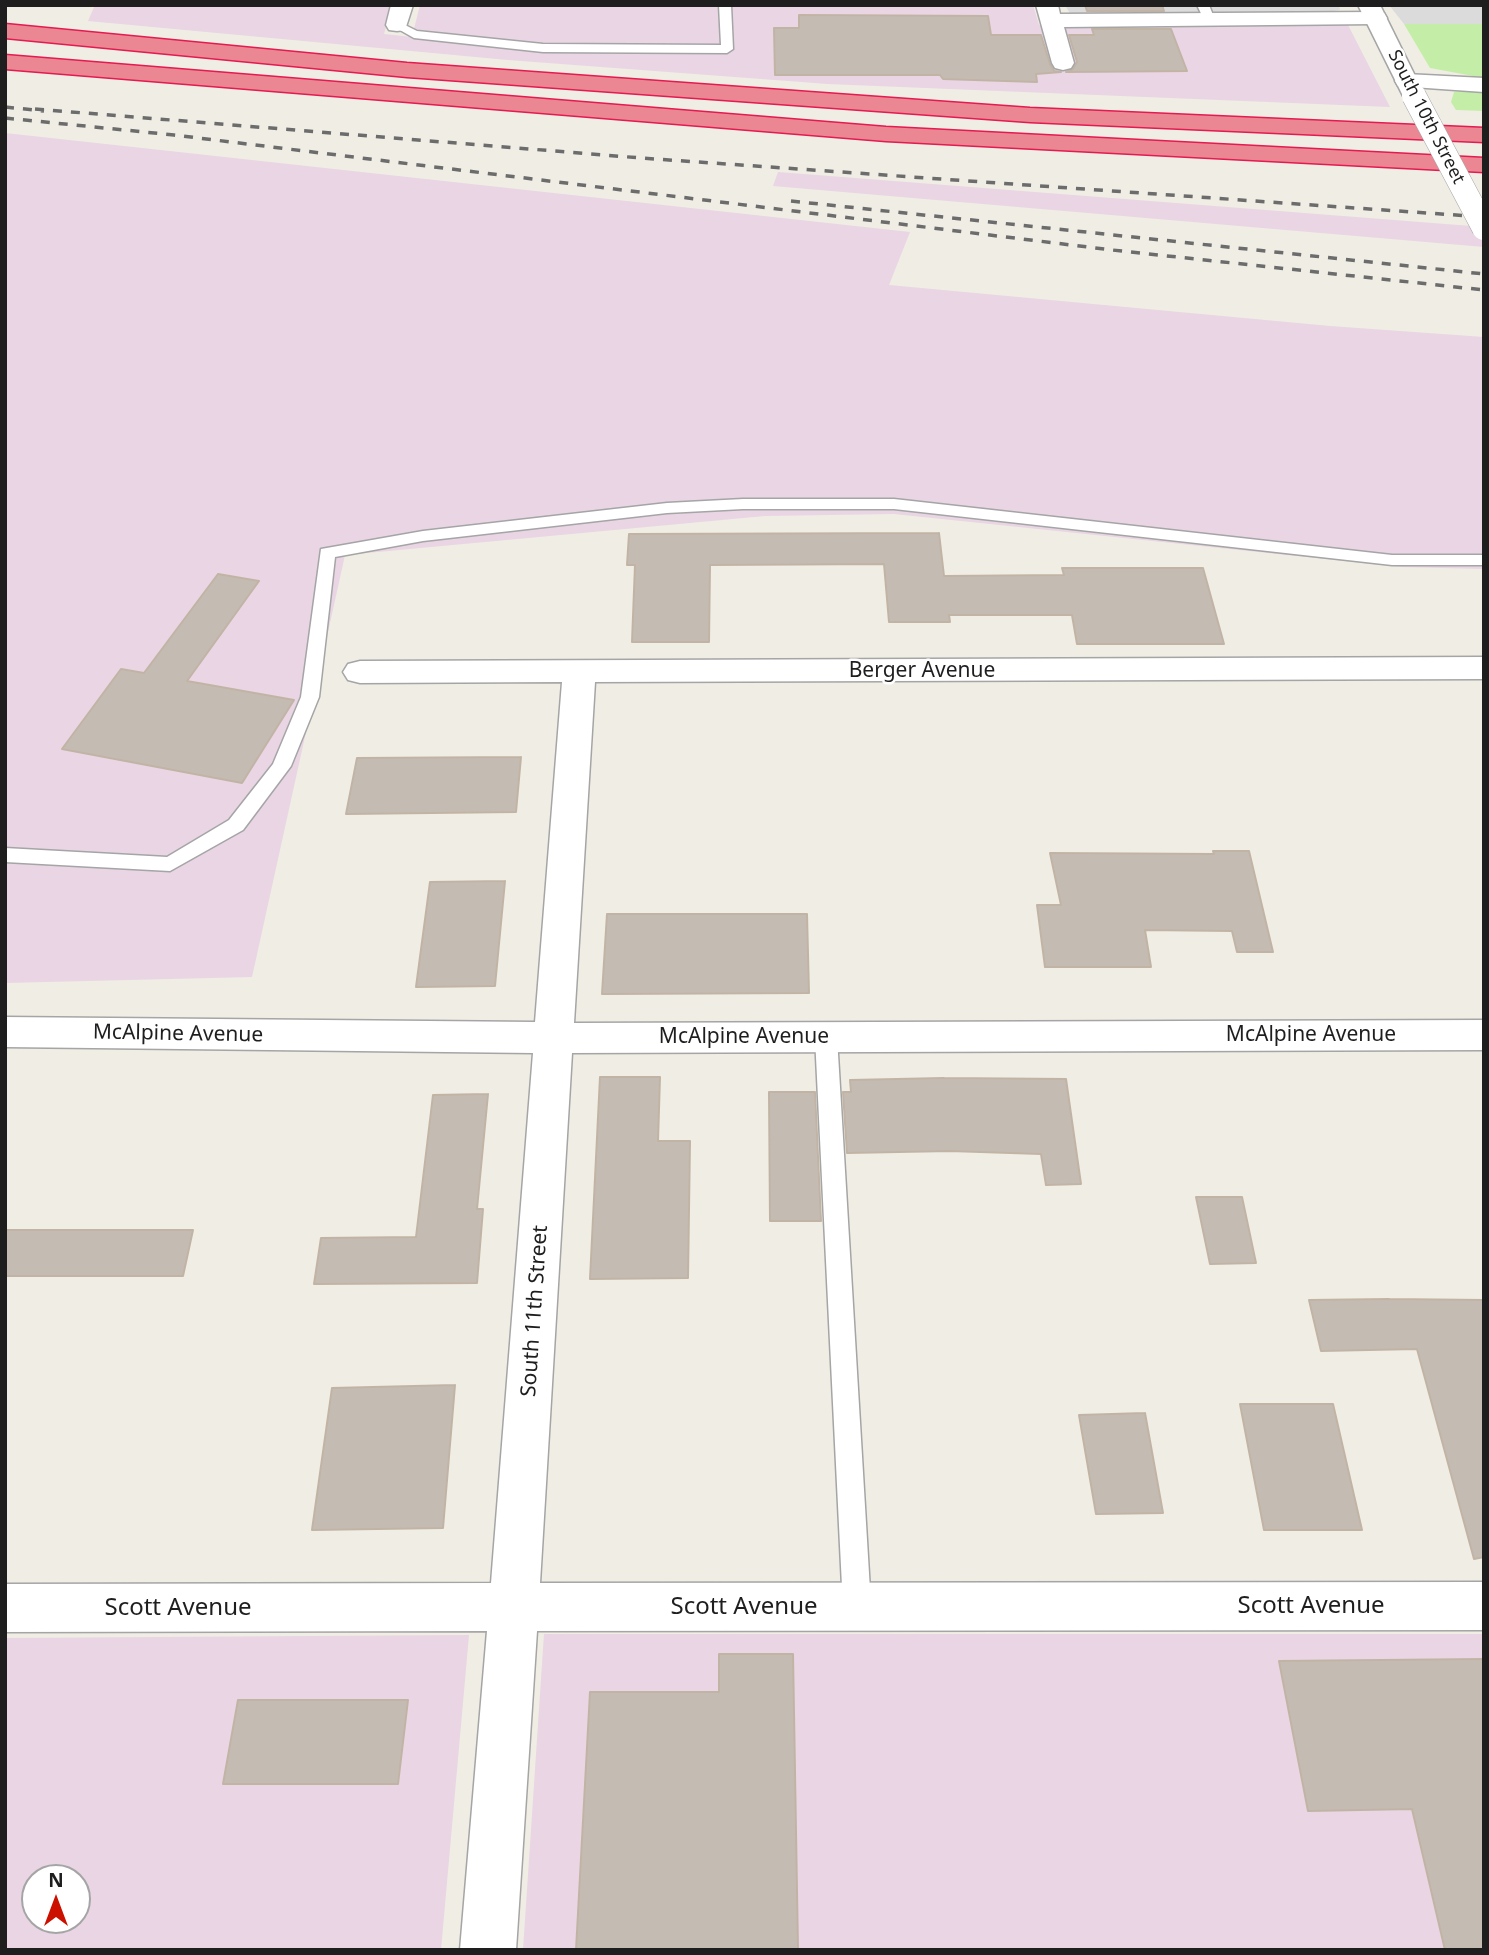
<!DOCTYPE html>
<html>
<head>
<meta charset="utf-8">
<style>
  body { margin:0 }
  #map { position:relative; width:1489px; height:1955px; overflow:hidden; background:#f0ede4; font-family:"Noto Sans",sans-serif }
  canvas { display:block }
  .frame { position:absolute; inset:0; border:7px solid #1e1e1e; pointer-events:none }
  .north { position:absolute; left:21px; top:1864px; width:70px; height:70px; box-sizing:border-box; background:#fff; border:2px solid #a5a5a5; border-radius:50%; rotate:0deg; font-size:19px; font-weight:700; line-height:28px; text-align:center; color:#1e1e1e }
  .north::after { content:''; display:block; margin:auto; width:24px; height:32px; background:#cc1000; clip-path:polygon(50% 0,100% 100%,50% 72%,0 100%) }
</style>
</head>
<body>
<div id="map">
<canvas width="1489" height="1955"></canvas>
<div class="frame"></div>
<div class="north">N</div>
</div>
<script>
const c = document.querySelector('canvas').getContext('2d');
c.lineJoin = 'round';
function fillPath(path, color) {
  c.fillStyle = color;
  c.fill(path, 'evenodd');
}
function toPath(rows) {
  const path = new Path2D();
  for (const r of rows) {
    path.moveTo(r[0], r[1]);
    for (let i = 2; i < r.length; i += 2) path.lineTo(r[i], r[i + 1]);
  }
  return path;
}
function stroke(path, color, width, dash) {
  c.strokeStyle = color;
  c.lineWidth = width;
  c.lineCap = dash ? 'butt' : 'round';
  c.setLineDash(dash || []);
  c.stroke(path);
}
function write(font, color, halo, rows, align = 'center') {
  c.font = font + ' "Noto Sans",sans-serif';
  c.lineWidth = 5;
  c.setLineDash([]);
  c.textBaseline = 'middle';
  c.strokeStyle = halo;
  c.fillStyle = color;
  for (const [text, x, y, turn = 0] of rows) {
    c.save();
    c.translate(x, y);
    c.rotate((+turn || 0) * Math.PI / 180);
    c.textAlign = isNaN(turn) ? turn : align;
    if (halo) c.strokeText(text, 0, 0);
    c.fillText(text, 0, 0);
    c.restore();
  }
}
const residential = toPath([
  [1065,5,1339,5,1340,10,1320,13,1071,15],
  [1389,5,1484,5,1484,24,1404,24]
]);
const industrial = toPath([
  [95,5,392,5,384,34,412,37,420,5,1033,5,1039,25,1341,22,1347,23,1390,107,828,84,508,60,88,21],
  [5,133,910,232,889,285,1330,326,1484,337,1484,569,1402,567,894,514,765,516,345,555,252,977,5,983],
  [778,172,1484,227,1484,247,773,186],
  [544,1634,1484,1634,1484,1950,523,1950],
  [469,1635,441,1950,5,1950,5,1638],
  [35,1878,77,1878,77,1920,35,1920]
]);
const grass = toPath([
  [1404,24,1484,24,1484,78,1430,68],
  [1471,90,1484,91,1484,111,1456,110,1451,102,1454,92]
]);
const building = toPath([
  [1085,5,1162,5,1164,11,1087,11,1085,5],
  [799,15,988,16,991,35,1041,35,1050,64,1054,71,1061,72,1036,74,1037,82,943,79,940,75,775,75,774,28,799,28,799,15],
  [1092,29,1171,29,1187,71,1066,72,1073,69,1077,62,1069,35,1094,35,1092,29],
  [939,533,944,576,1064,575,1062,568,1203,568,1224,644,1077,644,1072,615,949,615,950,622,889,622,884,564,710,565,709,642,632,642,635,565,627,565,629,534,939,533],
  [218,574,259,581,187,681,294,700,242,783,62,749,121,669,144,673,218,574],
  [521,757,516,812,346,814,357,758,521,757],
  [1213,851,1249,851,1273,952,1237,952,1232,931,1145,930,1151,967,1045,967,1037,905,1061,905,1050,853,1214,854,1213,851],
  [505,881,495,986,416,987,430,882,505,881],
  [607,914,807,914,809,993,602,994,607,914],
  [600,1077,660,1077,658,1141,690,1141,688,1278,590,1279,600,1077],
  [944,1078,1066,1079,1081,1184,1046,1185,1041,1154,950,1151,847,1153,843,1092,851,1092,850,1080,944,1078],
  [769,1092,815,1092,821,1221,770,1221,769,1092],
  [488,1094,477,1209,483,1209,477,1283,314,1284,321,1238,416,1237,433,1095,488,1094],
  [1196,1197,1242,1197,1256,1263,1210,1264,1196,1197],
  [5,1230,193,1230,183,1276,5,1276,5,1230],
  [1389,1299,1484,1300,1484,1557,1474,1559,1417,1349,1321,1351,1309,1300,1389,1299],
  [455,1385,443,1528,312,1530,332,1388,455,1385],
  [1240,1404,1333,1404,1362,1530,1264,1530,1240,1404],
  [1145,1413,1163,1513,1096,1514,1079,1415,1145,1413],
  [719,1654,793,1654,798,1950,576,1950,590,1692,719,1692,719,1654],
  [1484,1659,1484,1950,1445,1950,1412,1809,1308,1811,1279,1661,1484,1659],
  [238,1700,408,1700,398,1784,223,1784,238,1700]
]);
const service = toPath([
  [719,5,731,5,733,49,727,53,543,52,414,38,391,25,397,21,417,31,543,44,721,45,719,5],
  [1197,5,1209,5,1215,20,1213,22,1205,22,1197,5],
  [743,499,894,499,1392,555,1484,555,1484,565,1392,565,894,509,743,509,667,513,423,541,335,557,319,697,291,766,243,830,170,871,5,862,5,848,167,857,229,820,273,764,301,697,321,549,423,531,667,503,743,499],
  [826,1029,834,1031,837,1037,871,1607,867,1616,857,1620,847,1616,843,1607,815,1037,818,1031,826,1029]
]);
const minor = toPath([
  [391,5,413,5,405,30,397,31,389,30,386,25,391,5],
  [1036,5,1058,5,1060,14,1376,12,1384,13,1387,18,1384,23,1376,24,1064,27,1074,63,1071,68,1063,70,1055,68,1052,63,1036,5],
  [1406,74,1484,78,1484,92,1398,86,1395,81,1398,76,1406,74],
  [1484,657,1484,679,595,682,574,1023,1484,1020,1484,1050,572,1053,540,1583,1484,1582,1484,1630,537,1631,516,1950,460,1950,487,1631,5,1632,5,1584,491,1583,533,1053,5,1047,5,1017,535,1022,562,682,360,683,348,680,343,672,348,664,360,661,1484,657]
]);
const tertiary = toPath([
  [1358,5,1380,5,1425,96,1422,101,1406,101,1403,96,1358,5]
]);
const motorway = toPath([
  [5,24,407,63,1030,108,1484,128,1484,142,1030,122,407,77,5,38,5,24],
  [5,55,886,127,1484,158,1484,172,886,141,5,69,5,55]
]);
const rail = toPath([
  [5,107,44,111],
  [35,109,641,158,1484,217],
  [5,118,174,135,1112,250,1484,290],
  [791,201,1484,274]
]);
const tertiaryBridge = toPath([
  [1414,96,1484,228]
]);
const farStreetnames = [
  ["South 10th Street",1426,117,63]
];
const streetNames = [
  ["Berger Avenue",922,671],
  ["McAlpine Avenue",178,1034,1],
  ["McAlpine Avenue",1311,1035],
  ["McAlpine Avenue",744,1037],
  ["South 11th Street",535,1311,-86]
];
const nearStreetnames = [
  ["Scott Avenue",1311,1606],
  ["Scott Avenue",744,1607],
  ["Scott Avenue",178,1608]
];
fillPath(residential, '#dcdbdb');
fillPath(industrial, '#e9d5e4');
fillPath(grass, '#c4eda7');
fillPath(building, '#c4bcb3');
stroke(building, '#c2b4a5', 2);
stroke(service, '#a5a5a5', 3);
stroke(minor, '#a5a5a5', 3);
stroke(tertiary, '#a5a5a5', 3);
stroke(motorway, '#e31b50', 3);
fillPath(service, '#fff');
fillPath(minor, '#fff');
fillPath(tertiary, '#fff');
fillPath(motorway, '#eb8792');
stroke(rail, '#6c6c6c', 3.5, [9, 9]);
stroke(tertiaryBridge, '#a5a5a5', 25, []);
stroke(tertiaryBridge, '#fff', 24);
write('18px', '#1e1e1e', '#fff', farStreetnames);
write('21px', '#1e1e1e', '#fff', streetNames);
write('24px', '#1e1e1e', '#fff', nearStreetnames);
</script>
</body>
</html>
